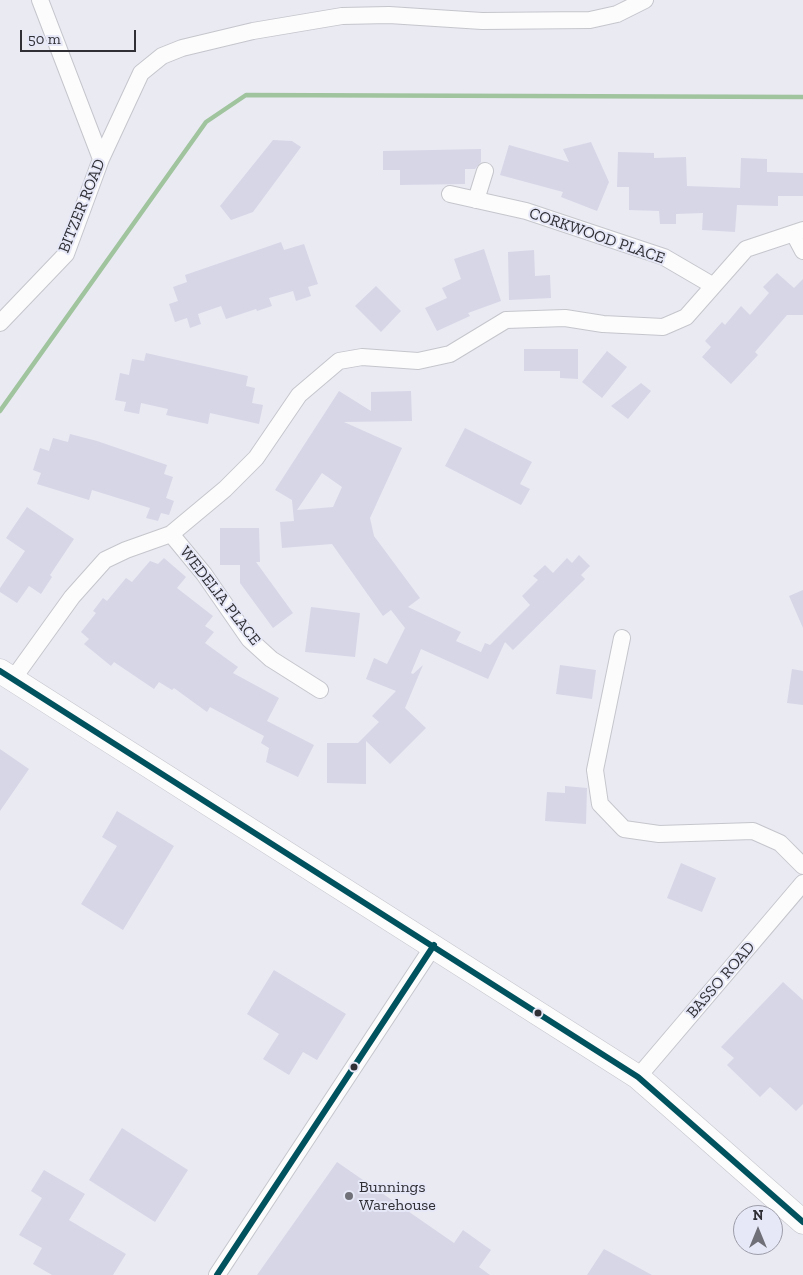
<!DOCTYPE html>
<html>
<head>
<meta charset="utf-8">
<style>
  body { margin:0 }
  #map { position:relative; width:803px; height:1275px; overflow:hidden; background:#eaeaf3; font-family:"Zilla Slab",serif }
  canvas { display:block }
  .north { position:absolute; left:733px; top:1205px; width:50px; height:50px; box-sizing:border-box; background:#e6e7f7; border:1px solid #9d9da9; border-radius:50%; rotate:0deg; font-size:14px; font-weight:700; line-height:20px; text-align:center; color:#2f2f35 }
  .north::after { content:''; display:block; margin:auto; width:18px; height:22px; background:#707078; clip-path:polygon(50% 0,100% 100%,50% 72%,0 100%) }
  .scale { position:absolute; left:20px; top:30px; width:116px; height:22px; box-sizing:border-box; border:2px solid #2f2f35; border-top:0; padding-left:6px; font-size:15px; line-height:18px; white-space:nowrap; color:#2f2f35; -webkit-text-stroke:4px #e6e7f7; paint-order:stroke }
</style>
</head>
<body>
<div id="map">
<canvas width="803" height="1275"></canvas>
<div class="north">N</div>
<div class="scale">50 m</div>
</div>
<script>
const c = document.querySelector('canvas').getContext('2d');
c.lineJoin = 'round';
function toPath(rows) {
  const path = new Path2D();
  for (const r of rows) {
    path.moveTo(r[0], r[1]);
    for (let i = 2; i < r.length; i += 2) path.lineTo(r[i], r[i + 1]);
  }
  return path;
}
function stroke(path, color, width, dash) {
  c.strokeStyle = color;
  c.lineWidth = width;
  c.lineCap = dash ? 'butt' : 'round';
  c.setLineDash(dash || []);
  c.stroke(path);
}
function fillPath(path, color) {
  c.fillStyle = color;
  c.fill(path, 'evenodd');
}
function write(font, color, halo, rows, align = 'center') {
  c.font = font + ' "Zilla Slab",serif';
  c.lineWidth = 4;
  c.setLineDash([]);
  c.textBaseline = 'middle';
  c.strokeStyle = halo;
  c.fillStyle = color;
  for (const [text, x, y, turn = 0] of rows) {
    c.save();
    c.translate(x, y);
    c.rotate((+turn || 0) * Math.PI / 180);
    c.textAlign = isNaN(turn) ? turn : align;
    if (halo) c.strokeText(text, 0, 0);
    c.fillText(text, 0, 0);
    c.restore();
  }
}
const stream = toPath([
  [0,411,206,122,246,95,803,97]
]);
const building = toPath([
  [273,140,292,141,301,147,253,212,231,220,220,206],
  [591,142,609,182,597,211,561,197,563,192,500,175,509,145,569,162,563,149],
  [481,149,481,162,475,169,465,169,465,184,400,185,400,170,383,170,383,151],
  [618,152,654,153,654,158,686,157,687,186,740,188,741,158,767,159,767,172,803,173,803,196,778,196,778,206,737,205,735,232,702,230,703,213,676,214,676,224,660,224,659,211,629,210,629,187,617,187],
  [281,242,284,250,304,244,318,284,308,287,311,296,296,301,293,291,269,298,272,306,257,311,256,309,226,319,221,306,198,314,201,324,190,328,187,318,175,322,169,304,178,301,173,287,187,282,185,275],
  [484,249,501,301,468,313,470,316,437,331,425,308,447,298,442,288,461,279,454,259],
  [534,250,535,276,550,275,551,298,509,300,508,252],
  [777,273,794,288,803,279,803,315,787,315,755,352,758,355,731,384,702,357,711,347,705,341,722,322,725,325,741,306,750,315,769,293,763,287],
  [376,286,401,311,381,332,355,306],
  [524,349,578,349,578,379,560,378,560,371,524,371],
  [607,351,627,367,602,398,582,382],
  [146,353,248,376,246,386,255,388,252,403,263,405,259,424,210,413,208,424,166,415,168,409,141,403,139,414,124,411,126,402,115,400,120,373,129,375,132,359,144,361],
  [641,383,651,391,628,419,611,406],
  [339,391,371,411,371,392,411,391,412,421,344,422,402,448,370,518,374,536,420,598,408,607,461,632,456,641,481,652,485,643,490,645,530,605,522,596,538,580,533,576,545,565,553,573,567,558,572,563,579,555,590,566,581,575,585,579,513,650,505,642,488,679,421,649,411,673,413,674,423,665,405,708,426,728,390,764,366,741,366,784,327,783,327,743,358,743,379,722,372,716,396,691,366,679,374,658,387,664,405,628,391,610,383,616,332,544,282,548,280,522,294,521,292,500,275,490],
  [322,473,342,487,333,507,297,510],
  [465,428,532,462,520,484,530,489,521,505,445,466],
  [70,434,97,441,167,465,164,474,173,477,166,498,174,501,169,515,161,513,158,521,146,518,150,508,92,490,89,500,37,484,41,473,33,470,40,448,49,451,53,438,68,442],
  [27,507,74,539,50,575,52,577,41,594,29,586,17,603,0,592,0,588,25,551,6,538],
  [220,528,259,528,260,562,256,562,293,613,273,628,240,583,240,565,220,565],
  [164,558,186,577,177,588,213,616,205,626,214,632,205,643,238,667,233,673,279,698,267,721,314,745,298,777,266,762,269,748,261,743,264,736,210,707,207,712,174,688,172,690,159,682,154,689,114,662,111,666,84,644,89,639,81,632,96,613,93,611,103,598,107,601,126,578,132,582,150,561,158,564],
  [803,590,803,628,789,596],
  [311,607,360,613,355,657,305,652],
  [560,665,596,670,592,699,556,694],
  [792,669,803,671,803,705,787,703],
  [0,749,29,769,0,811],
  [565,786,587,788,586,824,545,821,547,792,565,793],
  [117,811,174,846,123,930,81,904,117,846,102,837],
  [681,863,716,878,702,912,667,898],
  [274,970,346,1014,317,1060,303,1052,289,1075,263,1059,279,1034,247,1014],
  [783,982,803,1000,803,1104,796,1111,770,1087,760,1097,727,1065,734,1058,721,1047],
  [122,1128,188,1170,155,1222,89,1180],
  [337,1162,454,1243,463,1230,491,1250,479,1267,490,1275,257,1275],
  [44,1170,85,1194,69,1220,126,1254,113,1275,52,1275,33,1264,42,1248,19,1235,42,1198,31,1191],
  [604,1249,652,1275,587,1275]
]);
const minor = toPath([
  [40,0,101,159],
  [450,194,526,211,664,257,712,285],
  [476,200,485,171],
  [794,234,803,251],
  [0,323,66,254,101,159,141,73,162,56,182,48,253,31,342,16,389,15,482,21,590,20,617,14,645,0],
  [171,534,204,574,249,639,271,659,320,690],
  [622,638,595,770,600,804,624,829,659,834,753,831,780,843,803,866],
  [13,679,72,597,105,560,126,550,171,534,225,489,256,458,299,395,339,361,362,357,418,361,450,354,506,320,565,318,603,324,663,327,686,317,746,249,803,230],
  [638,1077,803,883],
  [217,1275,434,945]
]);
const highway = toPath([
  [0,671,638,1077,803,1222]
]);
const bus1 = toPath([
  [0,671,638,1077,803,1222],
  [217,1275,434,945]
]);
const markers = [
  [538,1013,4.5,"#2f2f35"],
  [354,1067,4.5,"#2f2f35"],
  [349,1196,5,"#707078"]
];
const streetNames = [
  ["BITZER ROAD",82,206,-68],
  ["CORKWOOD PLACE",597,236,19],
  ["WEDELIA PLACE",220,596,52],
  ["BASSO ROAD",721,980,-49]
];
const poiNames = [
  ["Bunnings",359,1187],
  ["Warehouse",359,1205]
];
stroke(stream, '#a0c49e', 4.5);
fillPath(building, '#d6d6e7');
stroke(minor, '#c5c6cc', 18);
stroke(highway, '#c5c6cc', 25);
stroke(minor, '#fcfcfd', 16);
stroke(highway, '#fcfcfd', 24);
stroke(bus1, '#00535e', 6);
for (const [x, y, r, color] of markers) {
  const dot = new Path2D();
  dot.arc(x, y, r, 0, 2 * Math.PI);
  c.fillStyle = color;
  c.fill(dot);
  stroke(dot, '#e6e7f7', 2);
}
write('16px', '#2f2f35', '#e6e7f7', streetNames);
write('16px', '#2f2f35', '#e6e7f7', poiNames, 'left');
</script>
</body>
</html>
